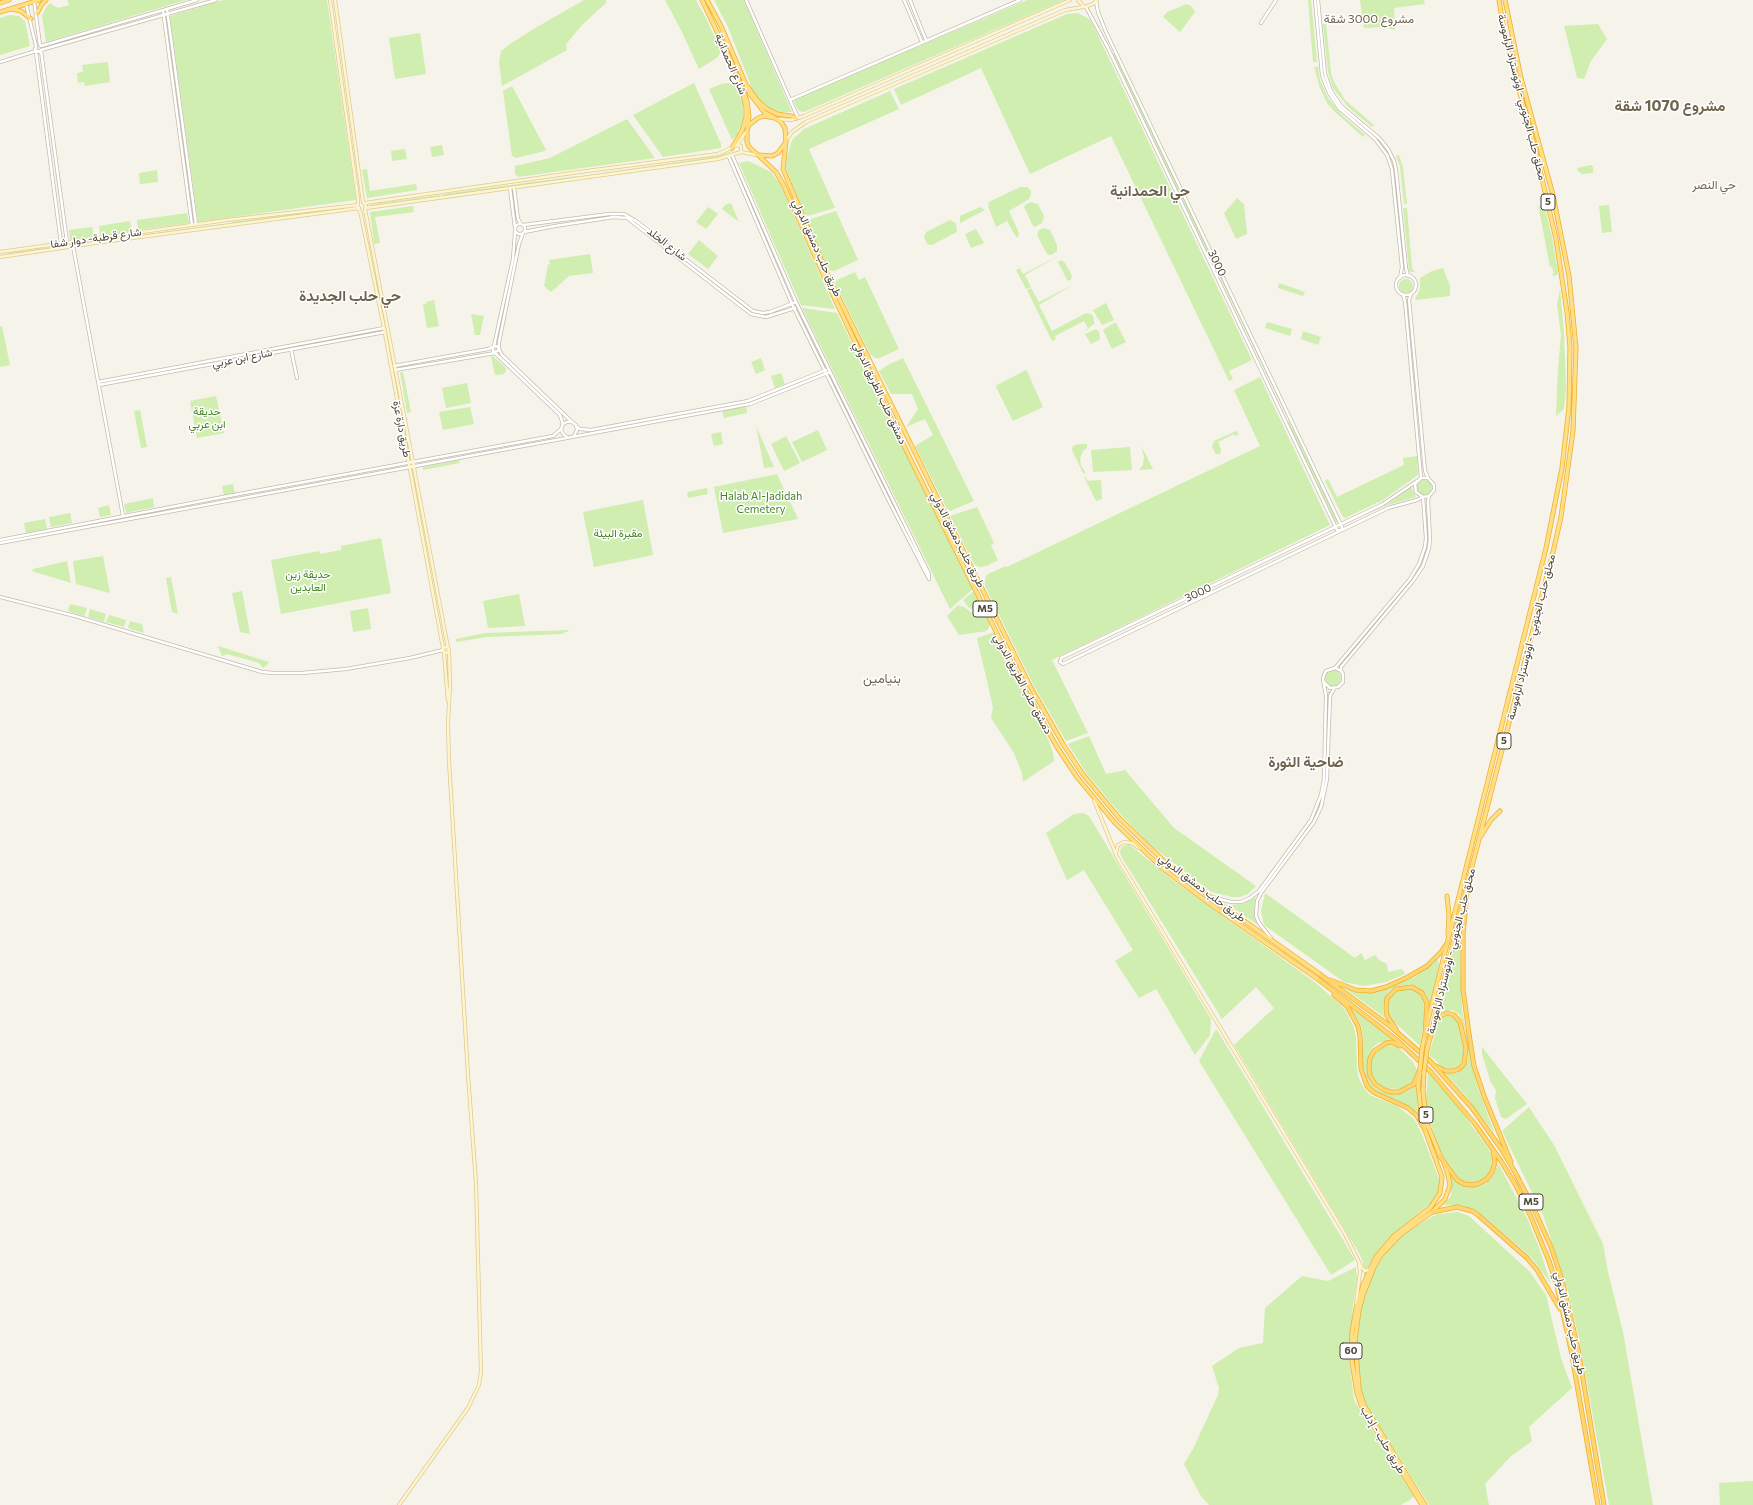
<!DOCTYPE html>
<html>
<head>
<meta charset="utf-8">
<style>
  body { margin:0 }
  canvas { display:block; background:#f6f3ea }
</style>
</head>
<body>
<canvas width="1753" height="1505"></canvas>
<script>
const c = document.querySelector('canvas').getContext('2d');
c.lineJoin = 'round';
function fillPath(path, color) {
  c.fillStyle = color;
  c.fill(path, 'evenodd');
}
function toPath(rows) {
  const path = new Path2D();
  for (const r of rows) {
    if (r.length === 3) {
      path.moveTo(r[0] + r[2], r[1]);
      path.arc(r[0], r[1], r[2], 0, 2 * Math.PI);
      continue;
    }
    path.moveTo(r[0], r[1]);
    for (let i = 2; i < r.length; i += 2) path.lineTo(r[i], r[i + 1]);
  }
  return path;
}
function stroke(path, color, width, dash) {
  c.strokeStyle = color;
  c.lineWidth = width;
  c.lineCap = dash ? 'butt' : 'round';
  c.setLineDash(dash || []);
  c.stroke(path);
}
function write(font, color, halo, rows, align = 'center') {
  c.font = font + ' Commissioner,Vazirmatn,sans-serif';
  c.lineWidth = 3;
  c.setLineDash([]);
  c.textBaseline = 'middle';
  c.strokeStyle = halo;
  c.fillStyle = color;
  for (const [text, x, y, turn = 0] of rows) {
    c.save();
    c.translate(x, y);
    c.rotate((+turn || 0) * Math.PI / 180);
    c.textAlign = isNaN(turn) ? turn : align;
    if (halo) c.strokeText(text, 0, 0);
    c.fillText(text, 0, 0);
    c.restore();
  }
}
const green = toPath([
  [67,0,186,0,46,42,42,16,45,9,50,3,58,8,69,5],
  [223,0,327,0,356,200,198,222,170,16],
  [584,0,606,0,606,3,582,25,566,44,567,50,502,86,499,62,501,51,510,44,537,27],
  [665,0,696,0,707,20,721,51,718,57,699,69,681,30],
  [714,0,744,0,792,112,780,112,769,108,758,98,753,91,728,27],
  [1027,0,1064,0,804,112,799,111,794,102,795,99],
  [1308,0,1311,0,1317,62,1313,62],
  [1360,0,1424,0,1425,4,1394,8,1395,30,1383,27,1364,28],
  [1187,4,1192,7,1195,12,1180,32,1163,17,1167,12],
  [1078,13,1089,19,1093,25,1252,360,1229,371,1233,379,1229,381,1111,136,1030,174,981,68,901,105,894,89,1067,14],
  [10,15,19,16,25,21,30,46,0,55,0,18],
  [1326,23,1331,73,1334,82,1345,100,1374,125,1372,127,1348,107,1333,88,1328,72,1323,24],
  [1598,24,1607,39,1591,61,1584,79,1577,78,1564,26],
  [420,33,426,74,395,79,389,38],
  [1113,54,1115,54,1210,253,1208,254],
  [108,62,110,82,85,86,84,82,78,83,77,73,83,72,82,65],
  [1314,67,1318,67,1320,80,1328,98,1341,114,1365,135,1363,137,1335,112,1327,103,1320,88],
  [734,82,743,103,743,119,737,135,732,140,709,89,722,84],
  [694,83,721,144,721,148,663,157,633,115],
  [512,86,546,150,545,151,516,158,512,156,503,91],
  [890,91,899,109,809,149,835,208,808,216,804,214,786,168,787,157,792,140,804,129],
  [627,119,655,158,518,177,515,174,515,166,550,158],
  [442,145,444,155,432,157,430,147],
  [405,149,407,159,392,161,391,151],
  [733,150,734,151,718,157,582,176,718,156],
  [1399,155,1403,168,1407,204,1404,204,1400,167,1396,156],
  [748,161,771,172,780,184,835,309,801,305,739,163],
  [1591,165,1593,167,1593,173,1582,174,1578,171,1577,168],
  [367,169,370,191,416,184,417,190,367,198,362,170],
  [157,170,158,182,140,184,139,173],
  [577,176,577,177,444,196,444,194],
  [1020,187,1027,187,1031,191,1031,195,1029,199,1009,211,1019,233,1018,237,1016,237,1007,221,996,227,988,206,989,202],
  [440,195,440,196,371,205,372,204],
  [1237,198,1244,204,1247,234,1236,239,1224,213],
  [1031,202,1038,204,1044,216,1042,223,1035,227,1033,226,1024,207,1025,205],
  [731,203,739,222,722,209,725,205],
  [1544,204,1552,237,1558,272,1557,275,1554,276,1552,274,1554,273,1552,267,1550,267,1539,209,1539,206],
  [1609,205,1612,232,1602,233,1599,206],
  [355,206,355,207,232,223,232,222],
  [413,206,414,212,375,217,380,243,374,244,370,212],
  [708,207,718,214,706,229,696,222],
  [980,207,985,210,960,223,960,216],
  [1403,208,1407,208,1412,268,1415,272,1410,272,1409,270],
  [836,211,858,260,834,271,829,270,808,224,808,220],
  [187,213,189,223,138,230,137,220],
  [950,220,956,223,957,232,932,245,927,244,924,237,926,232],
  [130,221,132,232,100,236,99,226],
  [222,224,223,226,7,255,8,253],
  [92,227,94,237,70,240,69,230],
  [1044,228,1050,230,1057,245,1057,251,1051,255,1047,254,1037,235,1039,230],
  [976,229,984,243,971,248,965,234],
  [699,240,718,256,708,269,688,254],
  [590,254,593,273,569,276,551,292,544,286,548,265,550,264,549,260],
  [1060,255,1025,275,1031,287,1026,289,1016,270,1020,268,1023,274],
  [1212,258,1286,414,1286,415,1211,259],
  [1062,260,1065,263,1072,276,1070,281,1067,280,1058,262],
  [1443,268,1450,286,1450,296,1415,300,1420,289,1420,278,1432,271],
  [855,272,859,280,865,277,899,349,880,358,875,358,870,354,835,283,837,280],
  [1406,286,7],
  [1279,283,1305,292,1303,296,1278,288],
  [1074,284,1039,305,1052,331,1086,313,1091,314,1093,316,1094,320,1094,324,1085,331,1085,330,1088,328,1084,321,1055,336,1056,339,1052,341,1027,290,1031,288,1039,302],
  [1560,289,1564,332,1566,389,1564,409,1556,416,1558,369,1561,335,1557,305],
  [434,300,439,326,427,328,423,305,426,304,426,302],
  [1106,303,1114,320,1102,325,1093,310],
  [802,308,837,313,973,589,950,609],
  [471,314,484,316,480,335,475,335],
  [1267,322,1292,329,1290,336,1265,328],
  [1114,323,1116,323,1126,342,1112,349,1103,330],
  [0,326,2,326,10,365,0,367],
  [1096,329,1099,332,1100,338,1099,340,1091,344,1085,334],
  [1303,331,1321,337,1318,345,1301,339],
  [493,356,506,368,506,371,504,374,495,375,491,357],
  [761,358,765,370,756,374,751,362],
  [903,358,974,501,950,511,947,509,915,446,933,435,925,419,906,427,918,409,912,394,891,394,879,371,886,366],
  [1026,370,1027,371,1043,407,1013,421,996,387,997,385],
  [400,372,403,372,411,412,407,413],
  [781,373,785,384,775,388,771,376],
  [1260,377,1330,525,1052,660,1088,733,1066,741,1033,684,985,586,985,578,988,574,1006,566,1007,567,1260,446,1234,390],
  [467,383,471,403,446,408,442,388],
  [216,396,224,433,197,438,190,401],
  [746,405,747,413,724,418,722,410],
  [470,407,474,424,443,430,439,412],
  [140,410,147,447,141,448,134,411],
  [1289,421,1338,522,1336,523,1287,422],
  [756,426,774,467,764,468],
  [818,430,827,450,802,462,792,442],
  [1236,431,1239,434,1235,436,1234,434,1218,442,1221,449,1220,454,1216,454,1212,447,1214,441],
  [721,432,723,444,714,446,711,434],
  [786,436,800,463,784,471,771,444],
  [1078,444,1087,444,1087,448,1083,451,1080,458,1081,466,1086,473,1083,473,1072,450,1073,446],
  [1138,444,1144,451,1153,469,1139,470,1143,465,1144,457,1142,449],
  [1130,447,1132,470,1093,472,1091,450],
  [1417,456,1418,475,1383,500,1345,518,1343,517,1325,481,1328,479,1337,497,1404,465,1403,458],
  [459,460,460,463,423,470,423,467],
  [777,474,798,519,723,533,714,487],
  [1084,477,1086,477,1087,481,1101,480,1102,499,1096,501],
  [1424,487,8],
  [233,484,235,494,224,496,222,486],
  [1411,487,1416,497,1388,505,1359,518,1388,504],
  [707,488,708,494,688,498,687,492],
  [153,498,154,507,126,513,124,504],
  [643,500,653,555,594,567,583,512],
  [1425,500,1429,538,1428,548,1422,566,1413,578,1339,667,1412,578,1421,565,1427,548,1428,538],
  [109,505,111,515,100,517,98,508],
  [977,507,994,543,991,545,998,560,987,566,979,567,974,564,950,516],
  [70,513,72,523,51,527,49,517],
  [45,519,47,529,26,533,24,523],
  [381,538,391,593,281,614,271,560,319,551,320,554,341,550,341,546],
  [103,556,110,593,76,584,73,561],
  [67,561,71,583,32,571,33,569],
  [171,577,178,614,172,612,166,578],
  [242,591,250,634,240,632,232,593],
  [974,591,980,603,975,609,969,608,963,600],
  [519,594,525,626,488,628,483,601],
  [70,604,87,608,84,616,68,611],
  [958,605,964,607,972,613,984,611,990,625,987,631,959,635,947,616],
  [368,608,371,629,353,632,350,611],
  [90,609,106,614,104,622,88,617],
  [109,615,126,620,124,627,106,622],
  [130,621,142,624,144,633,128,628],
  [570,630,562,634,487,637,456,642,456,639,485,633],
  [994,632,1021,690,1044,729,1053,752,1054,761,1023,782,1022,773,1014,753,991,718,993,707,977,638],
  [218,646,269,662,268,664,263,668,259,663,227,654,222,656],
  [1333,678,8],
  [1328,691,1331,691,1329,695,1326,779,1320,806,1313,821,1298,842,1312,821,1322,795,1325,779],
  [1089,736,1106,774,1125,770,1174,828,1256,886,1248,894,1240,897,1232,897,1211,892,1153,847,1121,815,1085,771,1068,744],
  [1083,813,1089,816,1211,1019,1210,1035,1195,1055,1156,989,1139,998,1115,961,1133,950,1084,870,1067,880,1046,833,1074,814],
  [1129,844,1174,881,1316,983,1344,1008,1354,1027,1356,1037,1357,1069,1359,1079,1364,1088,1370,1095,1397,1106,1414,1119,1421,1132,1439,1179,1439,1190,1431,1203,1389,1238,1374,1256,1364,1277,1363,1262,1359,1253,1234,1045,1274,1008,1256,987,1222,1019,1121,856,1120,852,1121,847],
  [1265,893,1355,958,1361,953,1365,960,1375,955,1379,960,1387,964,1388,972,1402,969,1405,974,1386,982,1364,986,1344,982,1264,925,1261,911],
  [1256,897,1254,907,1258,925,1229,905,1241,904],
  [1463,915,1460,959,1462,1009,1472,1066,1478,1088,1495,1134,1465,1095,1444,1072,1451,1073,1463,1067,1468,1058,1466,1036,1463,1021,1459,1014,1452,1010,1439,1012],
  [1438,959,1439,965,1430,1005,1426,995,1418,987,1412,984,1397,986,1389,991,1385,998,1383,1008,1384,1017,1343,987,1363,993,1385,989,1415,977],
  [1398,989,1411,989,1419,993,1424,1000,1426,1007,1420,1046,1389,1017,1387,1009,1389,999,1393,992],
  [1350,1007,1392,1039,1378,1043,1372,1048,1368,1056,1368,1077,1373,1086,1383,1093,1399,1094,1408,1091,1416,1085,1418,1114,1409,1106,1373,1090,1368,1085,1364,1077,1363,1068,1363,1036,1361,1025],
  [1446,1015,1456,1018,1459,1023,1464,1044,1463,1058,1461,1063,1456,1068,1452,1069,1443,1067,1429,1055,1438,1023,1441,1017],
  [1217,1030,1355,1260,1331,1275,1199,1061,1215,1031],
  [1386,1045,1397,1046,1413,1062,1417,1070,1412,1082,1399,1089,1384,1088,1377,1083,1372,1076,1371,1067,1372,1058,1376,1053],
  [1482,1047,1527,1104,1506,1119,1501,1117,1495,1098,1496,1090,1491,1083,1482,1054],
  [1428,1072,1447,1092,1488,1148,1492,1158,1491,1168,1486,1177,1480,1181,1472,1183,1465,1182,1459,1178,1439,1149,1428,1115,1426,1100],
  [1529,1107,1554,1145,1603,1244,1608,1272,1623,1332,1653,1505,1609,1505,1578,1334,1567,1288,1543,1215,1502,1131],
  [1498,1163,1527,1218,1540,1250,1551,1284,1531,1257,1481,1214,1462,1205,1443,1205,1451,1196,1451,1175,1462,1186,1481,1186,1488,1182,1494,1174],
  [1458,1212,1469,1216,1530,1272,1546,1295,1561,1358,1572,1388,1529,1427,1532,1441,1510,1457,1485,1484,1489,1505,1429,1505,1367,1406,1361,1391,1357,1366,1356,1343,1361,1309,1371,1277,1388,1248,1408,1231,1437,1214],
  [1356,1267,1357,1279,1353,1305,1349,1358,1354,1400,1414,1497,1401,1505,1209,1505,1201,1496,1184,1464,1193,1449,1218,1395,1219,1388,1212,1366,1239,1348,1263,1343,1265,1308,1302,1276,1328,1281],
  [1753,1481,1753,1505,1720,1505,1719,1483]
]);
const tertiary = toPath([
  [746,0,798,118],
  [904,0,922,42],
  [910,0,926,40],
  [1315,0,1322,75,1329,93,1339,108,1375,139,1387,155,1390,163,1392,170,1402,267,1400,278],
  [1318,0,1325,74,1331,91,1341,106,1379,138,1388,149,1394,161,1396,170,1406,268,1408,276],
  [34,1,40,45],
  [26,4,36,46],
  [1086,7,1108,48,1337,530,1342,530,1342,527,1106,32,1098,12,1096,1],
  [167,9,196,224],
  [163,10,192,225],
  [1261,23,1276,0],
  [36,46,35,50,39,52,41,50,216,0],
  [41,46,197,0],
  [41,51,67,242],
  [36,52,61,243],
  [0,62,36,51],
  [790,100,1020,0],
  [732,155,796,302,929,574,929,579],
  [729,157,792,304,890,503,929,579],
  [510,188,515,228],
  [514,188,518,219,521,224],
  [520,229,5],
  [523,225,609,214,624,214,636,221,753,311,763,313,770,312,796,302],
  [524,232,555,226,614,217,627,218,751,314,766,317,795,308],
  [523,233,519,244,499,342,499,349,502,355,571,421],
  [73,246,123,516],
  [1406,285,10],
  [1411,294,1409,300,1425,471,1428,478],
  [1403,295,1405,301,1421,478],
  [494,346,513,259,515,232],
  [291,349,297,378],
  [394,366,488,349,495,346,499,347,498,351,493,352,493,347],
  [395,370,495,353,560,415,563,424],
  [98,382,384,328],
  [99,385,385,332],
  [576,426,580,429,591,430,748,401,826,370],
  [561,429,563,434,567,437],
  [0,540,223,497,553,436,561,429,563,424,567,422,572,422,576,425,577,430,574,436],
  [0,543,750,404,830,372],
  [0,597,75,616,262,672,274,673,302,673,346,669,410,658,443,650],
  [1335,668,1410,579,1419,564,1425,547,1426,538,1423,497,1417,500,1388,508,1063,664,1060,662,1061,658,1383,504,1417,481],
  [1341,671,1341,667,1413,581,1423,566,1429,548,1430,539,1428,501,1429,496,1434,490,1434,485,1428,478,1421,478,1415,484,1416,492,1423,497,1429,496],
  [1212,897,1231,902,1241,902,1250,898,1259,891,1311,820,1321,795,1324,779,1326,696,1323,679,1324,675,1326,671,1335,668,1341,671,1343,674,1343,682,1338,687,1330,688,1325,683],
  [1271,938,1259,923,1256,916,1257,901,1261,893,1314,822,1321,807,1327,779,1330,696,1334,689]
]);
const secondary = toPath([
  [330,0,358,199,358,206,361,215,384,328,443,648],
  [335,0,363,202],
  [1078,0,1084,7,1093,4,1097,0],
  [778,119,791,120,804,116,1070,0],
  [786,140,792,132,806,122,1065,10,1083,7],
  [737,145,741,146,741,152],
  [363,202,366,205,365,209,372,246,448,648],
  [365,203,579,172,718,154,737,145,747,130],
  [366,208,718,159,741,152,757,155],
  [0,252,227,220,358,205],
  [0,257,95,243,359,208],
  [446,650,3],
  [444,653,448,701],
  [1094,800,1117,857,1345,1234,1362,1268,1365,1271,1370,1269],
  [1116,853,1118,845,1124,842,1132,843,1139,848],
  [1356,1304,1360,1272,1359,1264],
  [399,1505,468,1408,479,1385,481,1372,476,1183,468,1075,449,761,448,724,450,684,449,651]
]);
const trunk = toPath([
  [702,0,730,59,747,101,749,117,747,127],
  [707,0,721,26,750,94,764,112,775,118,781,122,785,128,786,142,778,153,772,156,758,155,749,147,747,142,747,130,749,125,758,118,764,116,775,118],
  [0,3,9,0],
  [11,9,21,11,31,19],
  [0,12,39,0],
  [37,13,42,4,46,0],
  [748,87,757,100,767,109,777,114,791,116,796,118],
  [786,142,783,169,829,278,1030,686,1063,744,1082,773,1119,818,1165,862,1209,896,1321,975],
  [732,148,742,131,746,117,746,107,742,89],
  [758,155,776,172,783,184,824,276,907,452,1024,688,1057,747,1077,777,1115,823,1161,867,1206,901,1319,980],
  [1481,836,1491,820,1500,811],
  [1447,896,1449,915,1448,935],
  [1426,1028,1546,548,1562,468,1569,407,1570,347,1567,312,1556,239,1536,153,1505,37,1499,0],
  [1422,1049,1425,1034],
  [1427,1050,1468,882,1553,552,1561,517,1573,431,1576,348,1569,276,1553,195,1521,78,1505,0],
  [1420,1072,1418,1085,1421,1112,1425,1130,1442,1177,1440,1193,1430,1208,1394,1236,1376,1257,1363,1285,1356,1309,1352,1332,1351,1355,1357,1393,1361,1405,1422,1505],
  [1424,1072,1423,1091,1425,1108,1428,1126,1441,1158],
  [1425,1505,1364,1405,1359,1389,1355,1340,1359,1310,1363,1295,1374,1267,1381,1255,1401,1234,1432,1212,1445,1199,1450,1185,1448,1175,1444,1163]
]);
const motorway = toPath([
  [1468,882,1463,935,1463,989,1469,1034,1474,1066,1484,1096,1511,1162],
  [1321,975,1391,1027,1430,1061,1472,1108,1502,1150,1516,1174,1535,1211,1551,1247,1562,1280,1578,1349,1604,1505],
  [1319,980,1398,1041,1431,1072,1475,1124,1501,1161,1515,1184,1531,1217,1549,1261,1557,1286,1571,1350,1598,1505],
  [1330,980,1356,990,1371,991,1386,987,1408,977,1427,966,1441,952,1448,942],
  [1334,995,1347,1006,1358,1026,1360,1036,1361,1069,1367,1086,1373,1092,1408,1108,1417,1116,1425,1130],
  [1396,1029,1387,1016,1386,1008,1387,998,1396,989,1412,987,1422,993,1427,1003,1425,1036],
  [1430,1038,1437,1020,1442,1015,1448,1013,1454,1015,1460,1022,1466,1048,1464,1064,1459,1069,1453,1071,1446,1071,1436,1066],
  [1400,1046,1392,1042,1386,1043,1374,1051,1370,1058,1369,1066,1370,1076,1375,1084,1384,1090,1391,1092,1399,1092,1414,1084,1420,1069],
  [1440,1156,1457,1180,1464,1184,1473,1185,1480,1183,1487,1179,1492,1172,1495,1162,1493,1152],
  [1432,1212,1457,1207,1472,1211,1478,1215,1527,1258,1537,1270,1560,1309]
]);
const trunkBridge = toPath([
  [1420,1069,1422,1049],
  [1424,1072,1427,1050]
]);
const shields = [
  [1548,202,14],
  [985,609,24],
  [1504,741,14],
  [1426,1115,14],
  [1531,1202,24],
  [1351,1351,22]
];
const shieldNames = [
  ["5",1548,202],
  ["M5",985,609],
  ["5",1504,741],
  ["5",1426,1115],
  ["M5",1531,1202],
  ["60",1351,1351]
];
const streetNames = [
  ["شارع الحمدانية",731,64,67],
  ["محلق حلب الجنوبي - اوتوستراد الراموسة",1522,97,76],
  ["شارع قرطبة- دوار شفا",96,238,-8],
  ["شارع الخلد",667,244,38],
  ["طريق حلب دمشق الدولي",817,248,66],
  ["3000",1217,263,64],
  ["شارع ابن عربي",242,358,-11],
  ["دمشق حلب الطريق الدولي",880,393,65],
  ["طريق دارة عزة",402,429,79],
  ["طريق حلب دمشق الدولي",958,540,63],
  ["3000",1198,593,-26],
  ["محلق حلب الجنوبي - اوتوستراد الراموسة",1531,637,-76],
  ["دمشق حلب الطريق الدولي",1023,684,62],
  ["طريق حلب دمشق الدولي",1202,888,37],
  ["محلق حلب الجنوبي - اوتوستراد الراموسة",1451,951,-76],
  ["طريق حلب دمشق الدولي",1570,1323,77],
  ["طريق حلب - إدلب",1383,1440,59]
];
const parkNames = [
  ["حديقة",207,411],
  ["ابن عربي",207,424],
  ["Halab Al-Jadidah",761,496],
  ["Cemetery",761,509],
  ["مقبرة البيئة",618,533],
  ["حديقة زين",308,574],
  ["العابدين",308,587]
];
const neighbourhoodNames = [
  ["مشروع 3000 شقة",1369,19],
  ["حي النصر",1714,185]
];
const quarterNames = [
  ["بنيامين",882,679]
];
const districtNames = [
  ["مشروع 1070 شقة",1670,106],
  ["حي الحمدانية",1150,191],
  ["حي حلب الجديدة",350,296],
  ["ضاحية الثورة",1306,762]
];
fillPath(green, '#cfeeb0');
stroke(tertiary, '#c3bcac', 4);
stroke(secondary, '#dbcb96', 4);
stroke(trunk, '#edb02e', 5);
stroke(motorway, '#edb02e', 5);
stroke(tertiary, '#fff', 2.5);
stroke(secondary, '#fff5cc', 2.5);
stroke(trunk, '#ffde84', 3.5);
stroke(motorway, '#ffd56d', 3.5);
stroke(trunkBridge, '#edb02e', 5, []);
stroke(trunkBridge, '#ffde84', 3.5);
for (const [x, y, w] of shields) {
  const box = new Path2D();
  box.roundRect(x - w / 2, y - 8, w, 16, 3);
  c.fillStyle = '#fff';
  c.fill(box);
  stroke(box, '#4c4537', 1);
}
write('bold 10px', '#4c4537', null, shieldNames);
write('11px', '#4c4537', '#fff', streetNames);
write('11px', '#438523', '#fff', parkNames);
write('12px', '#70644d', '#fff', neighbourhoodNames);
write('13px', '#70644d', '#fff', quarterNames);
write('bold 15px', '#70644d', '#fff', districtNames);
</script>
</body>
</html>
